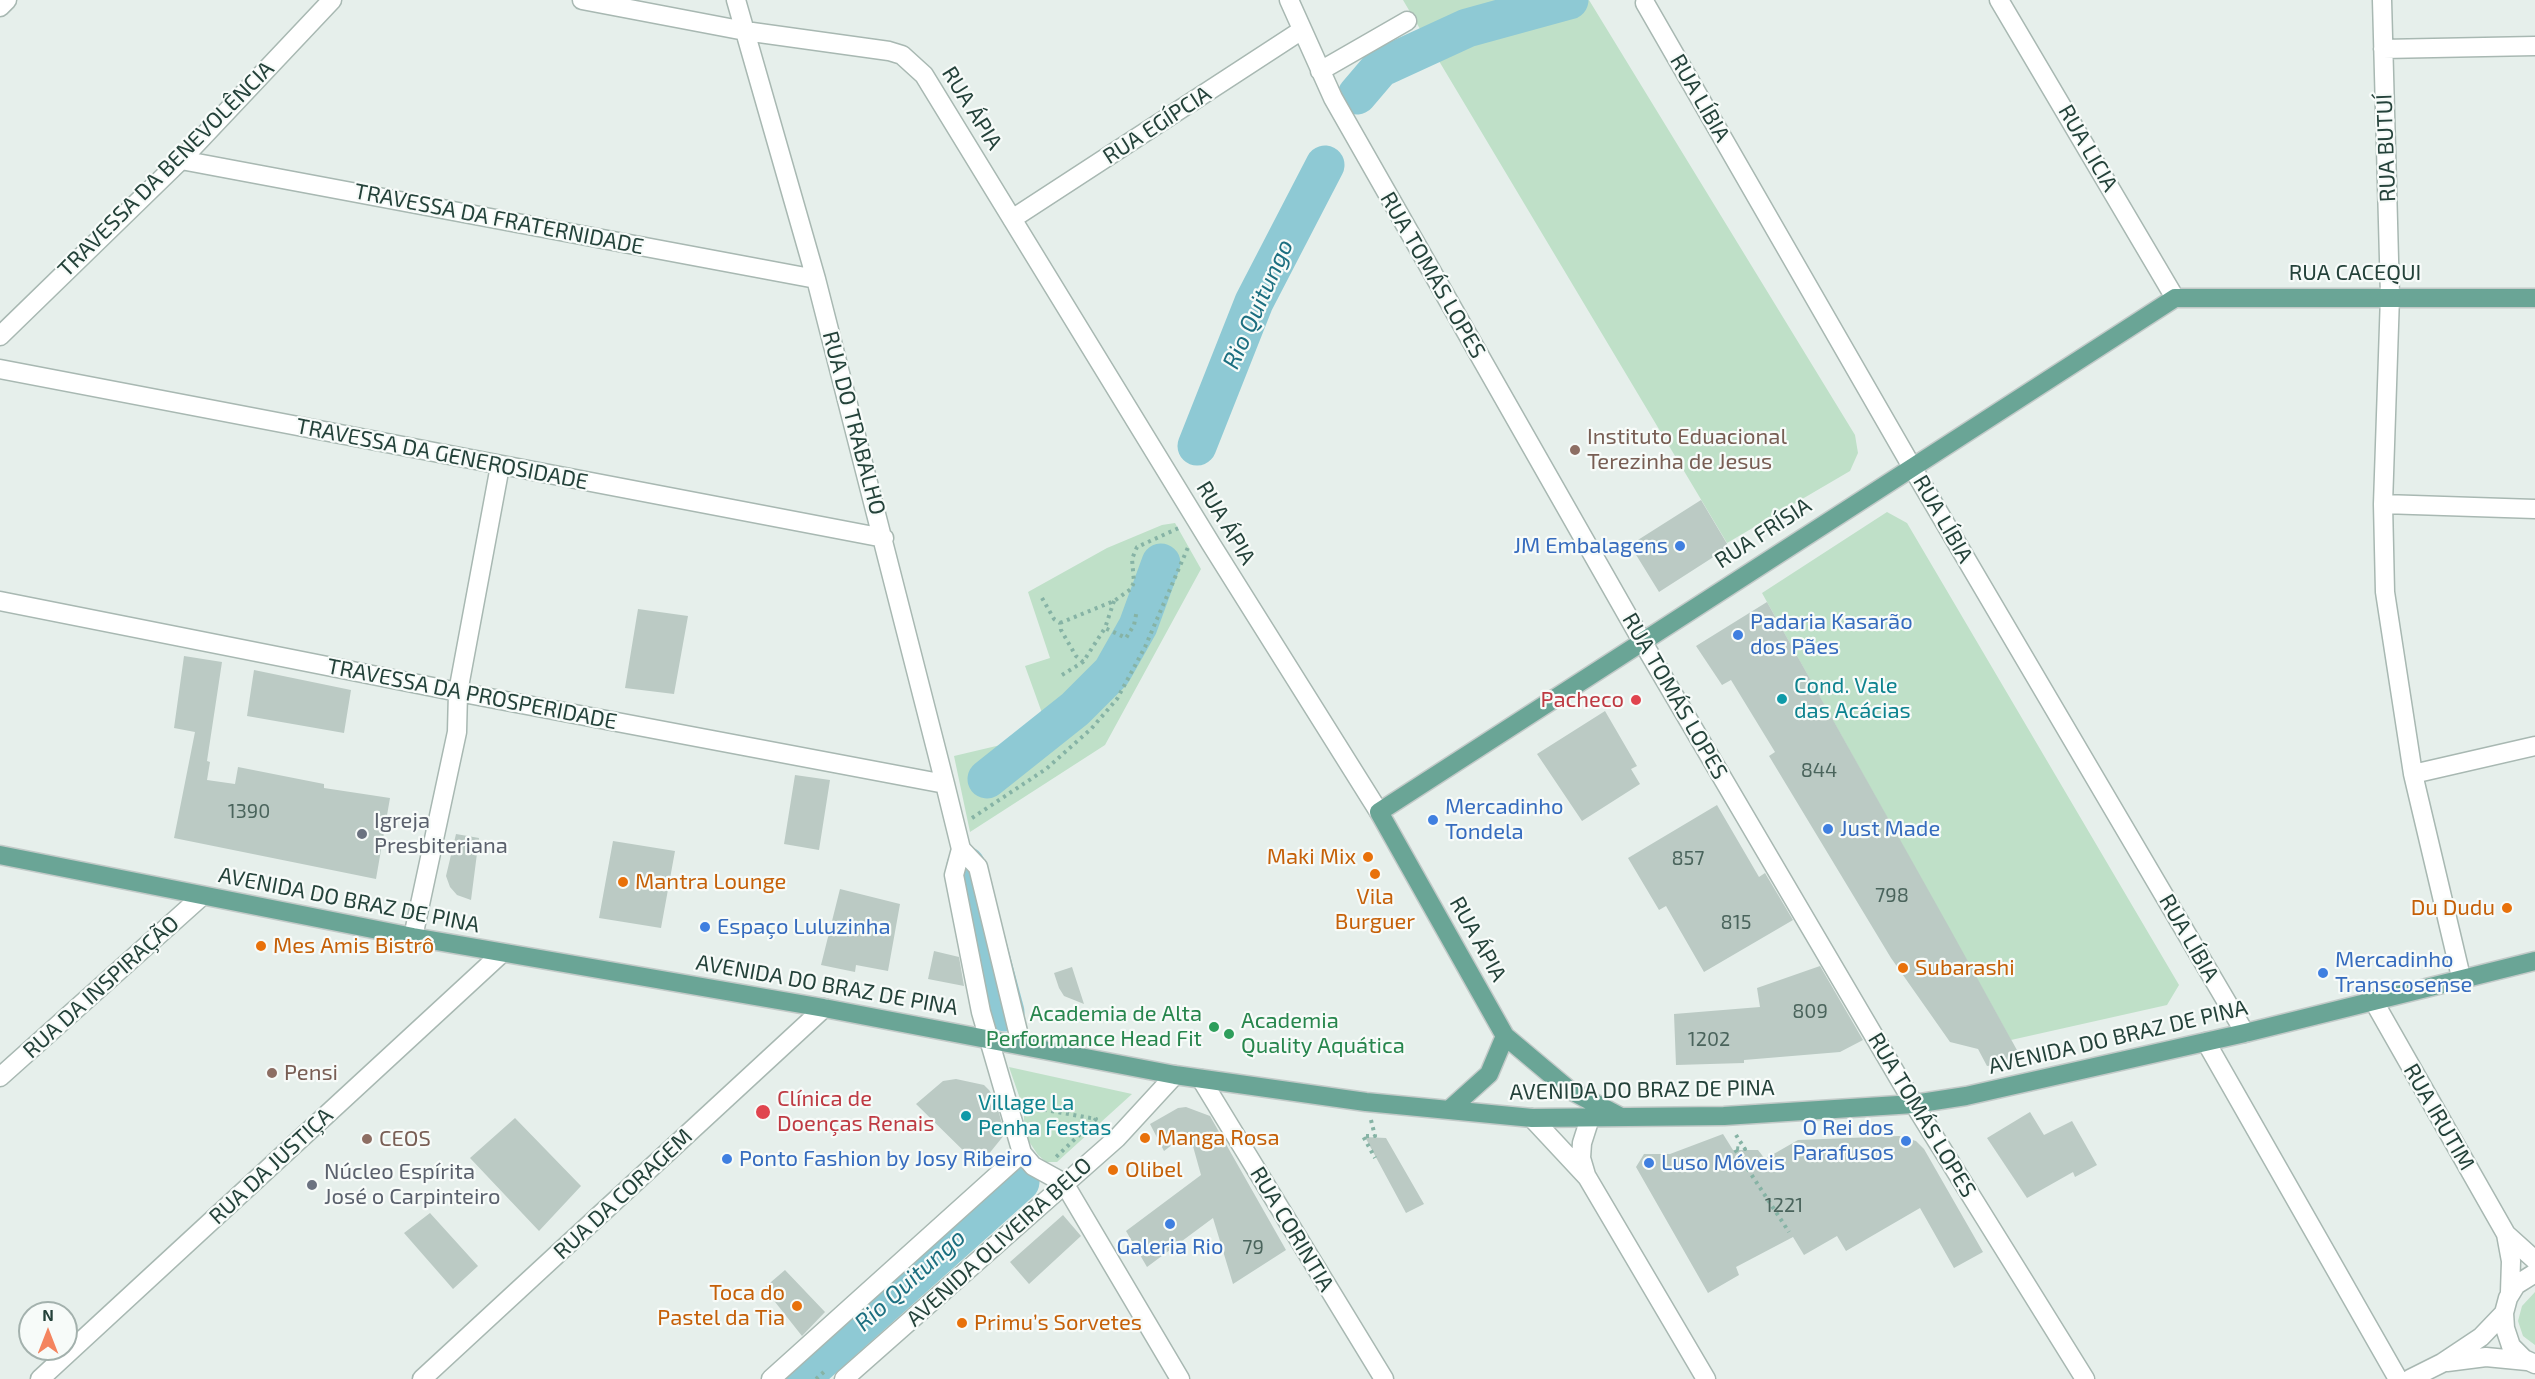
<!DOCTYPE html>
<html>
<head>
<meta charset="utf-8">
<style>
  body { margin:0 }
  #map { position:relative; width:2535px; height:1379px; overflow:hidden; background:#e6efeb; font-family:"Exo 2",sans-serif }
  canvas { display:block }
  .north { position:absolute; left:18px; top:1301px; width:60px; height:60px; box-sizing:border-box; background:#f7fbf9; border:2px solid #a3b1ad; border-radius:50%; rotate:0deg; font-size:16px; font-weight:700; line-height:24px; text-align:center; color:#24423a }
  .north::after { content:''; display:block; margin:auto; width:21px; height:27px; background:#f4845f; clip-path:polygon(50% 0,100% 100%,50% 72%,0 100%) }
</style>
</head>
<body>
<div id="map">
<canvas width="2535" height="1379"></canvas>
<div class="north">N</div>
</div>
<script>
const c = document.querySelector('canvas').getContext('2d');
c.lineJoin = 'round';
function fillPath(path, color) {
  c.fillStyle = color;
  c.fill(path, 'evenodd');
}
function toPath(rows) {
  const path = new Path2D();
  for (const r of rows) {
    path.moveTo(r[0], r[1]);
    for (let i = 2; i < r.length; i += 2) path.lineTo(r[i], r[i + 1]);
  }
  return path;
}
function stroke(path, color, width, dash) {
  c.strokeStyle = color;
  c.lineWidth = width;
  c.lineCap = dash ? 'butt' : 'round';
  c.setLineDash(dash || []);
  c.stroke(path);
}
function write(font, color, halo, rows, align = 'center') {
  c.font = font + ' "Exo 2",sans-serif';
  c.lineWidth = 4.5;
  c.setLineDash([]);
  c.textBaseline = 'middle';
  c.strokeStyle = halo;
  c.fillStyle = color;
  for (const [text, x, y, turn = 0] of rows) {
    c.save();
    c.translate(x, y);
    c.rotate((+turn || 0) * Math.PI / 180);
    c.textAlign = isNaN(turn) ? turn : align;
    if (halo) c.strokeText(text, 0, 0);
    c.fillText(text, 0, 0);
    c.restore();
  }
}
const green = toPath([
  [1403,0,1507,0,1473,9,1423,34],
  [1589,0,1855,435,1858,453,1850,471,1727,543,1436,56],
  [1887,512,1907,523,2179,985,2167,1005,2011,1040,1762,593],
  [1175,523,1201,569,1105,745,970,832,954,756,1026,739,1046,724,1025,666,1050,658,1028,592,1107,548,1162,525],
  [1009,1067,1132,1094,1057,1162,1046,1162,1038,1155,1024,1134,1024,1110],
  [2535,1292,2535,1345,2523,1336,2518,1321,2522,1306]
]);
const river = toPath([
  [1357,95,1380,68,1467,28,1569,0],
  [1197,446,1254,302,1325,165],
  [987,779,1075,709,1112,672,1138,626,1161,563],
  [966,866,1005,1012],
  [800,1379,1020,1182]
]);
const building = toPath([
  [1701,500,1729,547,1659,592,1630,545],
  [1767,602,1949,927,2023,1061,1987,1066,1978,1049,1950,1042,1891,958,1769,756,1775,752,1731,680,1722,685,1696,646],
  [638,609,688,616,674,694,625,688],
  [184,656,222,662,207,761,210,762,207,780,235,784,238,767,324,784,324,788,390,798,376,879,174,838,195,732,174,728],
  [254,670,351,690,344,733,247,716],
  [1605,711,1637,766,1631,769,1640,784,1582,821,1537,754],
  [795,775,830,780,819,850,784,844],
  [1717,805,1759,877,1765,873,1793,920,1704,972,1666,906,1659,910,1628,858],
  [456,834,479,838,471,900,457,895,450,887,446,876],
  [613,841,675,851,661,928,599,918],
  [840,889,900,904,888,971,856,965,855,972,821,965],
  [934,951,959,957,964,986,928,979],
  [1820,966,1863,1040,1840,1052,1744,1060,1744,1063,1676,1065,1674,1014,1760,1007,1757,988],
  [1072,967,1084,1004,1064,996,1059,988,1054,973],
  [956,1079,984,1085,989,1090,995,1099,1005,1134,979,1166,916,1104,943,1081],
  [1186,1107,1210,1116,1286,1250,1233,1284,1213,1218,1147,1267,1126,1231,1201,1175,1189,1132,1164,1151,1150,1124,1178,1108],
  [2030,1112,2044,1135,2072,1121,2097,1165,2075,1177,2073,1172,2027,1198,1987,1138],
  [515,1118,581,1186,539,1231,470,1158],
  [1723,1134,1733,1150,1758,1150,1765,1159,1798,1140,1899,1136,1916,1141,1924,1149,1983,1252,1954,1268,1920,1208,1846,1251,1837,1236,1804,1255,1793,1237,1736,1267,1739,1275,1708,1293,1636,1167,1644,1154,1670,1154],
  [1365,1137,1386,1138,1424,1204,1406,1213],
  [430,1213,478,1266,453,1289,404,1233],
  [1063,1215,1081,1236,1029,1284,1010,1262],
  [785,1270,825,1312,802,1336,764,1288]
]);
const path = toPath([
  [1042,598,1054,619,1060,623,1061,630,1076,656,1083,662],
  [1114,601,1105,628,1126,638,1134,625,1137,610],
  [1060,623,1114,601,1131,589,1134,582,1132,559,1137,547,1181,527],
  [1062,675,1083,662,1105,628],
  [972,818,1046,769,1091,729,1117,699,1145,647,1189,545],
  [1029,1107,1096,1119,1055,1158],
  [1371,1120,1375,1136,1363,1136,1375,1158],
  [1736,1135,1745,1149,1734,1148,1789,1232],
  [816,1379,826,1370]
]);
const minor = toPath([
  [582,0,745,31,889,51,902,55,924,75,1211,544,1379,812],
  [736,0,816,279,945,784,961,849,954,875,981,1012,1022,1153,1033,1166,1064,1183,1180,1379],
  [1289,0,1333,98,1642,641,1914,1104,2085,1379],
  [1999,0,2175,298],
  [2382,0,2390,296,2383,504,2385,592,2413,774,2461,977],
  [1645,3,1912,467,2245,1033],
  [0,7,7,0],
  [2383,49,2535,46],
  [1320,71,1407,21],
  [181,160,816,279],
  [1012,219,1302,30],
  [0,336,181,160,332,0],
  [0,369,884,538],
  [2383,504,2535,509],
  [0,601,458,692,945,784],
  [2413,774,2535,746],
  [961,849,978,867,1021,1044],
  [413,937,457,732,458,692,500,466],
  [2373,1000,2506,1234,2535,1260],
  [2206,1042,2398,1379],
  [0,1077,201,897],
  [1201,1079,1384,1379],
  [1532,1118,1587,1177,1706,1379],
  [1586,1175,1581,1158,1582,1143,1590,1118],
  [2506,1234,2511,1261,2510,1292],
  [2535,1273,2516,1285,2508,1298,2504,1313,2505,1328,2511,1346,2524,1359,2535,1364],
  [2447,1362,2486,1357,2527,1361],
  [40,1379,502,953],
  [422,1379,824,1008],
  [771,1379,1022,1153],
  [844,1379,1117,1138,1175,1075],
  [2410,1379,2442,1363,2481,1337,2504,1313]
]);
const major = toPath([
  [0,855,413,937,824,1008,1175,1075,1366,1102,1532,1118,1724,1116,1914,1104,1966,1096,2245,1033,2535,961],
  [1449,1110,1489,1074,1505,1036],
  [1619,1116,1568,1089,1505,1036,1379,812,2175,298,2535,298]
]);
const markers = [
  [1575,450,6,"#8d6e63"],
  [1680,546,6,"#3f7fe0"],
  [1738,635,6,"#3f7fe0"],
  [1782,699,6,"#0f9aa8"],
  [1636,700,6,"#e0444e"],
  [1433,820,6,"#3f7fe0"],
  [1828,829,6,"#3f7fe0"],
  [362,834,6,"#6b7280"],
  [1368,857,6,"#e8710a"],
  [1375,874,6,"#e8710a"],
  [623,882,6,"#e8710a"],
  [2507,908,6,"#e8710a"],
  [705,927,6,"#3f7fe0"],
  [261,946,6,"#e8710a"],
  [1903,968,6,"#e8710a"],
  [2323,973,6,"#3f7fe0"],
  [1214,1027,6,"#2e9e5b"],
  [1229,1034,6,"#2e9e5b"],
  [272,1073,6,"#8d6e63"],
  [763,1112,8,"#e0444e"],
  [966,1116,6,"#0f9aa8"],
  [1145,1138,6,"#e8710a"],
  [367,1139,6,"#8d6e63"],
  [1906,1141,6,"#3f7fe0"],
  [727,1159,6,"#3f7fe0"],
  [1649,1163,6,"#3f7fe0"],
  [1113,1170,6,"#e8710a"],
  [312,1185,6,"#6b7280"],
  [1170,1224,6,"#3f7fe0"],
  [797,1306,6,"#e8710a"],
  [962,1323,6,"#e8710a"]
];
const numberNames = [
  ["844",1819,770],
  ["1390",249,811],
  ["857",1688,858],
  ["798",1892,895],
  ["815",1736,922],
  ["809",1810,1011],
  ["1202",1709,1039],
  ["1221",1784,1205],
  ["79",1253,1247]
];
const streetNames = [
  ["RUA LÍBIA",1700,98,60],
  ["RUA ÁPIA",972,108,58],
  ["RUA EGÍPCIA",1157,125,-33],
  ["RUA LICIA",2088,148,60],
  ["RUA BUTUÍ",2386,148,-92],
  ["TRAVESSA DA BENEVOLÊNCIA",166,169,-45],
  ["TRAVESSA DA FRATERNIDADE",499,219,11],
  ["RUA CACEQUI",2355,273],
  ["RUA TOMÁS LOPES",1433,275,60],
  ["RUA DO TRABALHO",854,423,75],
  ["TRAVESSA DA GENEROSIDADE",442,454,11],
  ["RUA LÍBIA",1943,519,60],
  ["RUA ÁPIA",1226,523,59],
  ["RUA FRÍSIA",1763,533,-33],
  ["TRAVESSA DA PROSPERIDADE",472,694,11],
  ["RUA TOMÁS LOPES",1675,696,60],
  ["AVENIDA DO BRAZ DE PINA",349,900,11],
  ["RUA LÍBIA",2189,938,60],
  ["RUA ÁPIA",1478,939,61],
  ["AVENIDA DO BRAZ DE PINA",827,985,10],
  ["RUA DA INSPIRAÇÃO",101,987,-42],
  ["AVENIDA DO BRAZ DE PINA",2118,1037,-13],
  ["AVENIDA DO BRAZ DE PINA",1642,1090,-1],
  ["RUA TOMÁS LOPES",1922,1115,59],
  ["RUA IRUTIM",2439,1117,60],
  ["RUA DA JUSTIÇA",271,1166,-43],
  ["RUA DA CORAGEM",623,1194,-43],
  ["RUA CORINTIA",1292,1229,59],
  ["AVENIDA OLIVEIRA BELO",999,1242,-42]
];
const educationNames = [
  ["Instituto Eduacional",1587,437],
  ["Terezinha de Jesus",1587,462],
  ["Pensi",284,1073],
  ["CEOS",379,1139]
];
const shopNames = [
  ["JM Embalagens",1668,546,"right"],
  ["Padaria Kasarão",1750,622],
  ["dos Pães",1750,647],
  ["Mercadinho",1445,807],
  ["Tondela",1445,832],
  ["Just Made",1840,829],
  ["Espaço Luluzinha",717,927],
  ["Mercadinho",2335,960],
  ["Transcosense",2335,985],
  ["O Rei dos",1894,1128,"right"],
  ["Parafusos",1894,1153,"right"],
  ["Ponto Fashion by Josy Ribeiro",739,1159],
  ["Luso Móveis",1661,1163],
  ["Galeria Rio",1170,1247,"center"]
];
const cultureNames = [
  ["Cond. Vale",1794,686],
  ["das Acácias",1794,711],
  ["Village La",978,1103],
  ["Penha Festas",978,1128]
];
const healthNames = [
  ["Pacheco",1624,700],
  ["Clínica de",777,1099,"left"],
  ["Doenças Renais",777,1124,"left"]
];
const worshipNames = [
  ["Igreja",374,821],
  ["Presbiteriana",374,846],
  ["Núcleo Espírita",324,1172],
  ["José o Carpinteiro",324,1197]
];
const foodNames = [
  ["Maki Mix",1356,857,"right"],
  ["Mantra Lounge",635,882],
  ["Vila",1375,897,"center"],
  ["Burguer",1375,922,"center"],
  ["Du Dudu",2495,908,"right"],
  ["Mes Amis Bistrô",273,946],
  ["Subarashi",1915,968],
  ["Manga Rosa",1157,1138],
  ["Olibel",1125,1170],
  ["Toca do",785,1293,"right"],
  ["Pastel da Tia",785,1318,"right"],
  ["Primu’s Sorvetes",974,1323]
];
const leisureNames = [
  ["Academia de Alta",1202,1014],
  ["Performance Head Fit",1202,1039],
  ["Academia",1241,1021,"left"],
  ["Quality Aquática",1241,1046,"left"]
];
const waterNames = [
  ["Rio Quitungo",1258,304,-66],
  ["Rio Quitungo",910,1280,-42]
];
fillPath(green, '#bfe0c8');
stroke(river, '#8ec9d4', 39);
fillPath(building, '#bbcac4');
stroke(minor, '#a8b8b2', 21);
stroke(major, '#c2cac8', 21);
stroke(path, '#86b3a5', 4, [3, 4.5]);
stroke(minor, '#fff', 18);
stroke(major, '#6aa596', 18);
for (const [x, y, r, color] of markers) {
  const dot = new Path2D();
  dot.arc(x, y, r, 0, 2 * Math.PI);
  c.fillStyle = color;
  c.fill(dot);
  stroke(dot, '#f7fbf9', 2);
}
write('20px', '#4a645c', null, numberNames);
write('22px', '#24423a', '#f7fbf9', streetNames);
write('22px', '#785e54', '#f7fbf9', educationNames, 'left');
write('22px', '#366cbe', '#f7fbf9', shopNames, 'left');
write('22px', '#0d838f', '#f7fbf9', cultureNames, 'left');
write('22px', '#be3a42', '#f7fbf9', healthNames, 'right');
write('22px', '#5b616d', '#f7fbf9', worshipNames, 'left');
write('22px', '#c56008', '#f7fbf9', foodNames, 'left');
write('22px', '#27864d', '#f7fbf9', leisureNames, 'right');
write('italic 24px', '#1c6f80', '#f7fbf9', waterNames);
</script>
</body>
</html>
